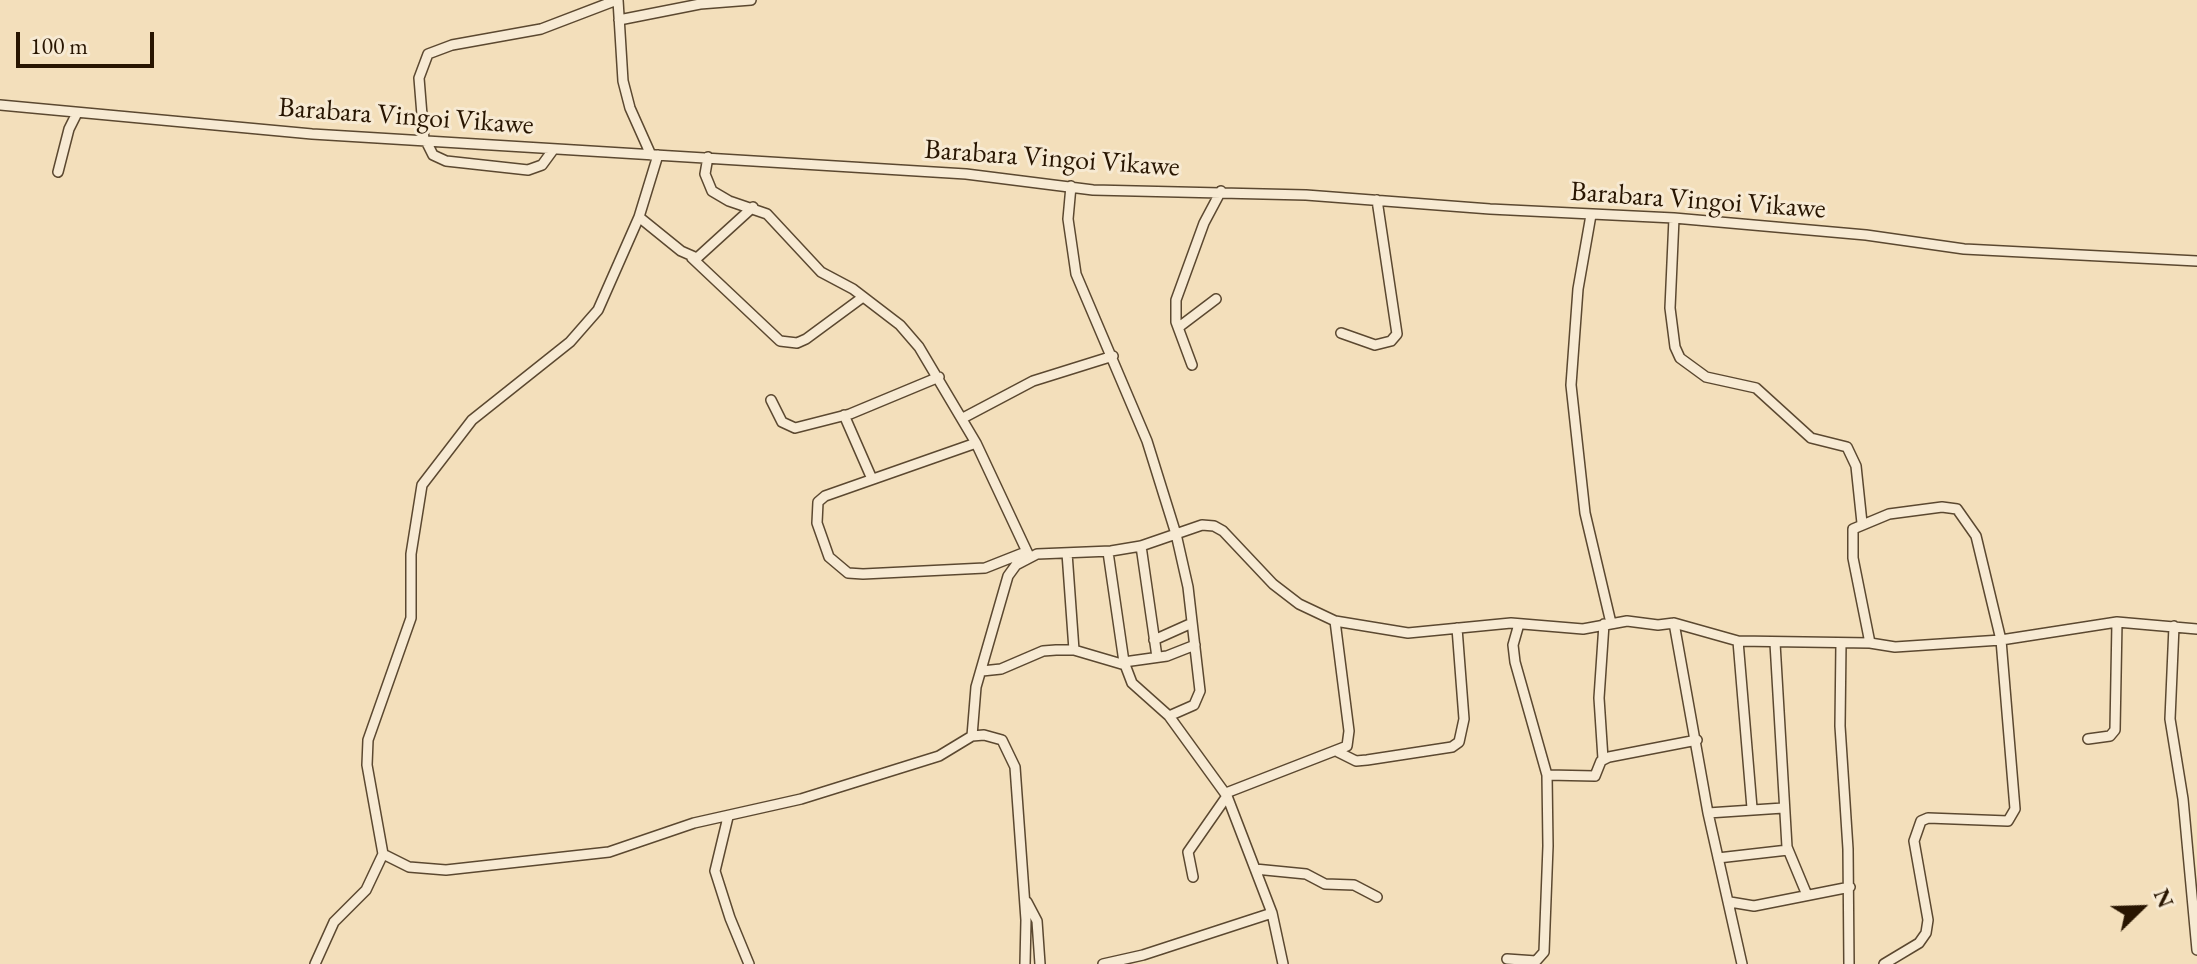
<!DOCTYPE html>
<html>
<head>
<meta charset="utf-8">
<style>
  body { margin:0 }
  #map { position:relative; width:2197px; height:964px; overflow:hidden; background:#f3dfbb; font-family:"EB Garamond",serif }
  canvas { display:block }
  .north { position:absolute; left:2101px; top:868px; width:80px; height:80px; -webkit-text-stroke:6px #f7ead3; paint-order:stroke; rotate:67deg; font-size:22px; font-weight:700; line-height:32px; text-align:center; color:#281501 }
  .north::after { content:''; display:block; margin:auto; width:28px; height:36px; background:#281501; clip-path:polygon(50% 0,100% 100%,50% 72%,0 100%) }
  .scale { position:absolute; left:16px; top:32px; width:138px; height:36px; box-sizing:border-box; border:4px solid #281501; border-top:0; padding-left:10px; font-size:24px; line-height:28px; white-space:nowrap; color:#281501; -webkit-text-stroke:6px #f7ead3; paint-order:stroke }
</style>
</head>
<body>
<div id="map">
<canvas width="2197" height="964"></canvas>
<div class="north">N</div>
<div class="scale">100 m</div>
</div>
<script>
const c = document.querySelector('canvas').getContext('2d');
c.lineJoin = 'round';
function toPath(rows) {
  const path = new Path2D();
  for (const r of rows) {
    path.moveTo(r[0], r[1]);
    for (let i = 2; i < r.length; i += 2) path.lineTo(r[i], r[i + 1]);
  }
  return path;
}
function stroke(path, color, width, dash) {
  c.strokeStyle = color;
  c.lineWidth = width;
  c.lineCap = dash ? 'butt' : 'round';
  c.setLineDash(dash || []);
  c.stroke(path);
}
function write(font, color, halo, rows, align = 'center') {
  c.font = font + ' "EB Garamond",serif';
  c.lineWidth = 6;
  c.setLineDash([]);
  c.textBaseline = 'middle';
  c.strokeStyle = halo;
  c.fillStyle = color;
  for (const [text, x, y, turn = 0] of rows) {
    c.save();
    c.translate(x, y);
    c.rotate((+turn || 0) * Math.PI / 180);
    c.textAlign = isNaN(turn) ? turn : align;
    if (halo) c.strokeText(text, 0, 0);
    c.fillText(text, 0, 0);
    c.restore();
  }
}
const street = toPath([
  [618,0,623,81,630,108,651,155],
  [619,20,700,4,751,0],
  [0,105,312,134,966,174,1093,190,1306,195,1490,209,1674,218,1866,235,1964,249,2197,261],
  [424,140,419,78,428,54,452,45,541,29,617,0],
  [426,141,433,155,446,161,528,170,542,165,553,150],
  [708,157,705,174,712,191,729,201,767,214,821,272,853,289,900,325,919,347,976,443,1029,556],
  [58,172,69,129,77,113],
  [1071,186,1068,219,1076,274,1147,441,1176,534,1188,587,1200,691,1194,705,1169,716],
  [1591,215,1578,289,1571,385,1585,513,1611,623],
  [639,217,681,251,697,258,753,207],
  [1674,218,1670,308,1675,347,1680,358,1706,377,1756,388,1811,438,1847,447,1856,466,1862,523],
  [692,258,780,341,797,343,806,339,863,297],
  [1179,327,1216,299],
  [1341,333,1375,345,1391,341,1397,334,1377,200],
  [1192,365,1176,322,1176,300,1204,223,1221,191],
  [771,400,782,422,795,428,850,414,939,377],
  [844,415,872,479],
  [963,418,1033,381,1113,356],
  [976,443,825,496,818,502,817,523,829,557,848,573,863,574,985,568,1023,553],
  [1141,546,1157,657],
  [1108,552,1124,662,1132,683,1169,716,1227,796,1272,913,1283,964],
  [1067,553,1074,650],
  [1674,623,1708,813,1742,964],
  [2174,626,2170,719,2183,799,2197,950],
  [1154,640,1192,623],
  [1738,641,1752,808],
  [1775,643,1787,847,1807,895],
  [1841,643,1840,726,1848,849,1849,964],
  [1870,643,1853,558,1853,529,1889,514,1942,507,1957,509,1976,536,2001,640,2015,809,2008,821,1928,818,1921,821,1914,841,1928,920,1926,933,1919,943,1884,964],
  [1124,662,1167,656,1195,645],
  [982,671,1001,669,1043,651,1056,650,1074,650,1125,665],
  [972,736,984,735,1002,740,1015,767,1026,920,1025,964],
  [2088,739,2110,736,2115,730,2117,622],
  [1338,752,1356,761,1367,760,1452,747,1459,742,1464,719,1457,628],
  [1603,759,1599,698,1604,624],
  [1547,775,1595,776,1601,761,1609,757,1697,740],
  [1226,793,1347,746,1349,731,1335,621],
  [1708,813,1783,808],
  [728,817,715,871,730,918,749,964],
  [383,854,409,867,446,870,609,852,694,823,801,799,939,756,972,736,976,687,1008,576,1016,565,1037,554,1111,551,1141,546,1202,525,1214,526,1223,531,1273,584,1299,604,1335,621,1408,633,1511,623,1583,629,1627,621,1658,625,1674,623,1738,641,1870,643,1895,647,2001,640,2117,622,2197,629],
  [1718,858,1788,850],
  [1255,869,1306,874,1325,884,1354,885,1377,897],
  [1193,877,1188,852,1227,796],
  [1027,902,1037,921,1040,964],
  [1730,902,1754,906,1850,887],
  [1507,959,1536,961,1544,952,1548,846,1547,775,1515,662,1513,645,1519,624],
  [315,964,334,922,366,890,383,854,367,765,368,740,411,618,411,554,422,485,472,420,570,342,598,310,639,217,658,155],
  [1103,964,1143,955,1272,913]
]);
const streetNames = [
  ["Barabara Vingoi Vikawe",406,117,4],
  ["Barabara Vingoi Vikawe",1052,159,4],
  ["Barabara Vingoi Vikawe",1698,201,4]
];
stroke(street, '#5b4830', 12);
stroke(street, '#f7ead3', 9);
write('28px', '#281501', '#f7ead3', streetNames);
</script>
</body>
</html>
